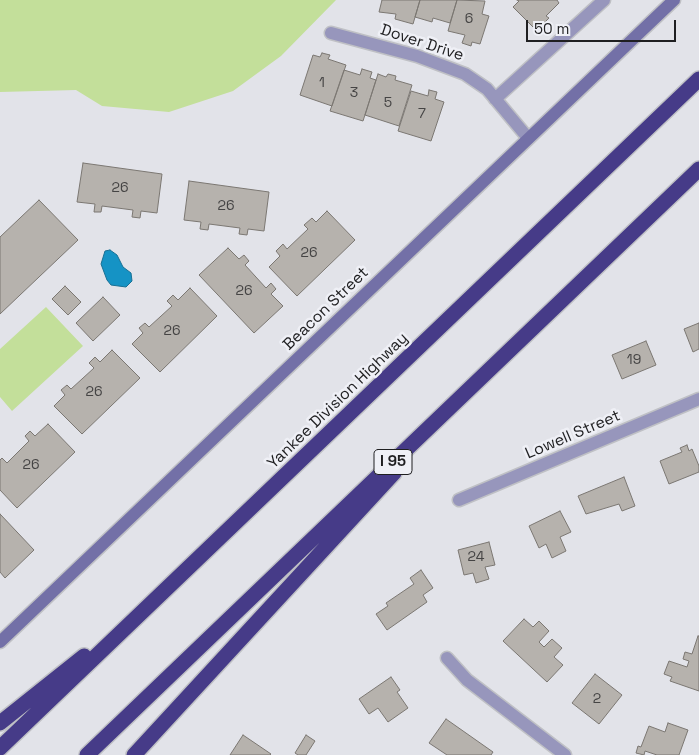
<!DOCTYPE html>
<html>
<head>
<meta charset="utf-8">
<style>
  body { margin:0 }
  #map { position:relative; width:699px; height:755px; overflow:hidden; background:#e2e3e9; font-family:"Space Grotesk",sans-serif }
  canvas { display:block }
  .scale { position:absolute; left:526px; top:20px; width:150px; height:22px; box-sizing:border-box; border:2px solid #1f1f21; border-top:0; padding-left:6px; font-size:15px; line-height:18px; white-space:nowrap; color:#1f1f21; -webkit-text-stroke:4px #eff0f6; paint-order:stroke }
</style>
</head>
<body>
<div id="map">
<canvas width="699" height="755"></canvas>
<div class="scale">50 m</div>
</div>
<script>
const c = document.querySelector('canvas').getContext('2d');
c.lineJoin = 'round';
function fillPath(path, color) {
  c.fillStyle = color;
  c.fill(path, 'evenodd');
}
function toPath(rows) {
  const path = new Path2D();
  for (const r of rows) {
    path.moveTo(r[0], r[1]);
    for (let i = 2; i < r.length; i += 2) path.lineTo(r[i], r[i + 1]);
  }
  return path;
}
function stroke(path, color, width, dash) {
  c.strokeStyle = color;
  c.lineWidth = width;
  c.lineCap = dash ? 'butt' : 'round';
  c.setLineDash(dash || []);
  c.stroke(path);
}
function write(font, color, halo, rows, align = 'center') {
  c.font = font + ' "Space Grotesk",sans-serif';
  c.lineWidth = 5;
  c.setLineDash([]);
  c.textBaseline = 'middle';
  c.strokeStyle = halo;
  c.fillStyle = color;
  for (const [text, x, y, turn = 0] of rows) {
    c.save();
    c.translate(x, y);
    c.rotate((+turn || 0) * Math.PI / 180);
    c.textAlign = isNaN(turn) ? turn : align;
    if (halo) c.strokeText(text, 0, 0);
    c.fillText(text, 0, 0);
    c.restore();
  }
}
const green = toPath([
  [0,0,336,0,281,56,233,91,169,112,102,106,76,90,0,92],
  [46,307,83,346,12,411,0,397,0,349]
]);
const water = toPath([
  [110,250,117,255,123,267,131,273,132,281,126,287,111,285,107,280,101,264,105,251,110,250]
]);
const building = toPath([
  [382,0,420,0,413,24,395,19,396,14,379,12,382,0],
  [420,0,457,0,450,23,433,18,432,22,415,17,420,0],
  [457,0,485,1,482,14,489,16,480,44,472,42,471,46,462,43,465,35,448,31,457,0],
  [517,0,557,0,559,3,546,16,549,18,543,24,540,21,533,27,513,7,519,1,517,0],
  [322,53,330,55,328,59,346,65,332,106,300,95,313,55,320,57,322,53],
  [362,69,372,72,370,78,376,80,363,121,330,111,344,70,360,75,362,69],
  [378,74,386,77,388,74,396,76,395,80,412,85,399,126,365,115,378,74],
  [429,90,437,92,435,99,444,102,431,141,398,131,411,91,428,96,429,90],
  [83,163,162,174,157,213,141,211,140,218,132,217,133,210,102,206,101,212,94,212,95,204,77,202,83,163],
  [189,181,269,192,264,231,248,229,247,235,239,234,240,228,209,224,208,230,200,229,201,222,184,220,189,181],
  [39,200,78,240,0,314,0,237,39,200],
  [327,211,355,240,297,296,269,267,280,256,276,251,283,244,287,249,308,229,304,225,312,218,316,222,327,211],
  [228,248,239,259,244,255,249,261,245,265,266,288,271,283,276,289,271,294,283,306,254,333,199,275,228,248],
  [65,286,81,302,68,315,52,299,65,286],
  [190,288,217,316,160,372,132,344,143,333,139,328,145,323,149,327,172,306,167,301,173,295,178,300,190,288],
  [103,297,120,315,93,341,76,323,103,297],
  [699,323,699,349,693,352,684,329,699,323],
  [646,341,656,365,622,379,612,355,646,341],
  [112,350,140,378,82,434,54,406,65,395,61,390,67,385,71,389,94,368,89,363,95,357,100,362,112,350],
  [48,424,75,452,17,508,0,490,0,460,2,458,7,463,29,441,25,436,30,431,35,436,48,424],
  [687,445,689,451,692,449,699,466,699,472,669,484,660,461,682,452,680,448,687,445],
  [624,477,635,506,622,511,619,504,586,514,578,496,624,477],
  [560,511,571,532,560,537,566,551,552,558,546,544,539,548,529,526,560,511],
  [0,514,34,550,5,578,0,572,0,514],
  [489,542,495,565,485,567,489,579,476,583,473,573,464,575,458,550,489,542],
  [421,570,433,588,423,595,427,602,387,630,376,614,388,606,386,603,414,584,410,578,421,570],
  [524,619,533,627,539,621,549,631,539,642,544,647,552,639,562,648,554,657,563,665,547,682,503,641,524,619],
  [698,636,699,636,699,691,670,681,672,677,664,674,669,661,687,667,689,661,683,659,685,652,692,654,698,636],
  [595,674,622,695,599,724,572,703,595,674],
  [391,677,400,690,397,692,408,708,388,722,378,708,369,714,359,699,391,677],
  [446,719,493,752,491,755,447,755,429,743,446,719],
  [668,723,688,730,679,755,657,755,645,751,644,755,636,753,638,746,641,747,649,726,665,732,668,723],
  [243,735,271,754,270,755,230,755,243,735],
  [306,735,315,741,306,755,298,755,295,753,306,735]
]);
const street = toPath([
  [331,33,417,56,465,74,487,89,528,138],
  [495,99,604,0],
  [459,500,699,399],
  [447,658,467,680,565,755]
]);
const secondary = toPath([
  [0,642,674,0]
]);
const highway = toPath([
  [0,723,84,656],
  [0,748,699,79],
  [87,755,699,169],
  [134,755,394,473]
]);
const numberNames = [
  ["6",469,19],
  ["1",322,83],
  ["3",354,93],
  ["5",388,103],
  ["7",422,114],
  ["26",120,188],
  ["26",226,206],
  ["26",309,253],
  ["26",244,291],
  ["26",172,331],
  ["19",634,360],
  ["26",94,392],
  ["26",31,465],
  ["24",476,557],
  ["2",597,699]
];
const shields = [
  [393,462,38]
];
const shieldNames = [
  ["I 95",393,462]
];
const streetNames = [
  ["Dover Drive",422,43,18],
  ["Beacon Street",326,309,-44],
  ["Yankee Division Highway",338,401,-44],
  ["Lowell Street",573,435,-23]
];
fillPath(green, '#c3df9a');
fillPath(water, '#1593c5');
stroke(water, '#187094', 1);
fillPath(building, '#b6b2ad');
stroke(building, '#7b7772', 1);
stroke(street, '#bfc0c5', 15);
stroke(secondary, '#bfc0c5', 15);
stroke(highway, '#bfc0c5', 18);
stroke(street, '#9796bc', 12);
stroke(secondary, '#7370a7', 12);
stroke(highway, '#463b88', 15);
write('14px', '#454444', null, numberNames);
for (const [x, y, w] of shields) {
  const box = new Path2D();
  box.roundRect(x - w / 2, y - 12.5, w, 25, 4);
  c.fillStyle = '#eff0f6';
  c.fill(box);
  stroke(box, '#1f1f21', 1);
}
write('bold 15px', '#1f1f21', null, shieldNames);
write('16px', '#1f1f21', '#eff0f6', streetNames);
</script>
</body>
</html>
